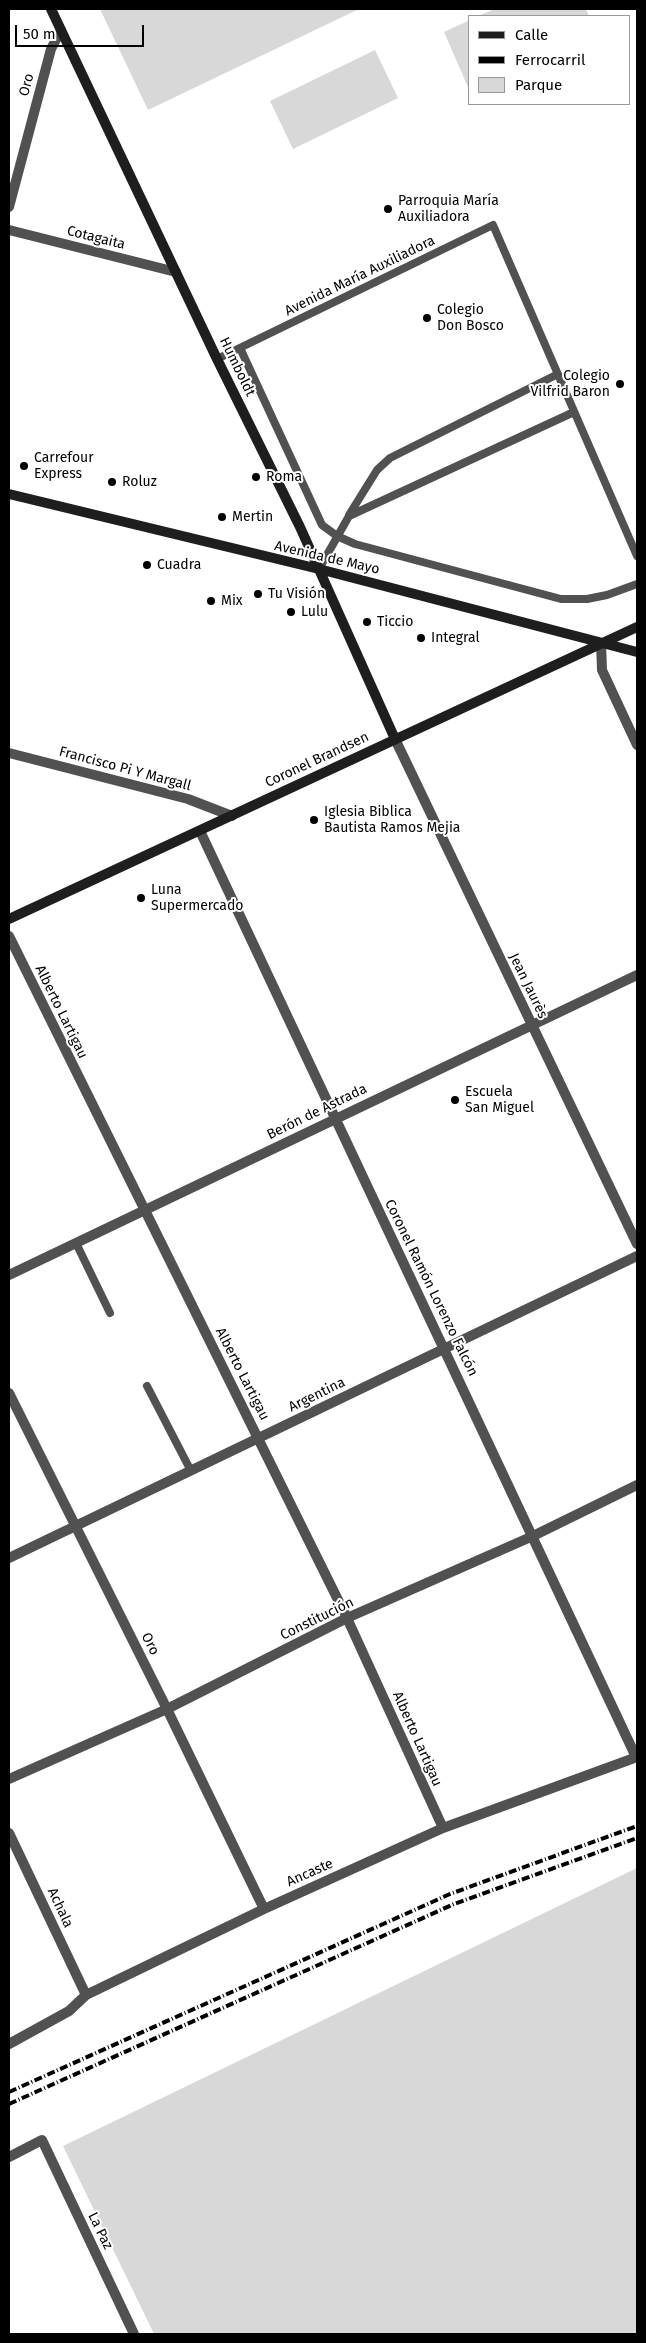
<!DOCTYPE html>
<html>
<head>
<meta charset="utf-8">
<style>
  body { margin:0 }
  #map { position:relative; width:646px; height:2343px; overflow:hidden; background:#fff; font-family:"Fira Sans",sans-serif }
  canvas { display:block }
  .frame { position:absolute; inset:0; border:10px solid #000; pointer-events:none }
  .legend { position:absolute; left:468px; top:15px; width:162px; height:90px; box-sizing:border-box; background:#fff; border:1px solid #999; margin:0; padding:6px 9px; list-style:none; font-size:15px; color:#000 }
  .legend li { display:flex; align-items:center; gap:10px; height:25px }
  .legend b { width:25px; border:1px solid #999 }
  .scale { position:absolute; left:15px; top:25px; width:129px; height:22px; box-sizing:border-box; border:2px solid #000; border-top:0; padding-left:6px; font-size:15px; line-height:18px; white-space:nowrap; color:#000; -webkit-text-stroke:4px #fff; paint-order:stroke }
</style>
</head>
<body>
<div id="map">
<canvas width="646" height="2343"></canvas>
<div class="frame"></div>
<ul class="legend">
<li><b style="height:6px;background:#1e1e1e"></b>Calle</li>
<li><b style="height:6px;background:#000"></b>Ferrocarril</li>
<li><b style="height:14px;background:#d8d8d8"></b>Parque</li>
</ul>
<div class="scale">50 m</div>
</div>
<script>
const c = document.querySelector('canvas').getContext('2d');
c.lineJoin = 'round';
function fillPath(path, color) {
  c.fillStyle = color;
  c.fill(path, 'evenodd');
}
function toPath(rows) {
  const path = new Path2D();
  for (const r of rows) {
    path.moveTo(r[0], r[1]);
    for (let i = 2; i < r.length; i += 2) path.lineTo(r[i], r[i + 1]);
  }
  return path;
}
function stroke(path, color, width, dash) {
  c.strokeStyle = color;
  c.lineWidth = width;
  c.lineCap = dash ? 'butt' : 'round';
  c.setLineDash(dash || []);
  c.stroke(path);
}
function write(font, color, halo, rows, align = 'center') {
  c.font = font + ' "Fira Sans",sans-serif';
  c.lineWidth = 4;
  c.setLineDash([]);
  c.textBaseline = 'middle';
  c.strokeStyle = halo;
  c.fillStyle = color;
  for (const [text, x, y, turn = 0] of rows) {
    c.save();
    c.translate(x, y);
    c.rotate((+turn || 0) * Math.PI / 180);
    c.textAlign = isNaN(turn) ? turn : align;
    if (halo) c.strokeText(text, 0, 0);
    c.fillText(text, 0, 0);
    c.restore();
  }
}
const green = toPath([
  [100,9,359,9,148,110],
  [495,9,586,9,589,16,478,16],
  [470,20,470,92,444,32],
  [375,50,398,98,293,149,270,101],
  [637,1868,637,2334,154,2334,63,2146]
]);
const lane = toPath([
  [240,348,322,525,337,536,355,544,561,599,587,599,607,595,637,584],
  [217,359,493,225,637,556],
  [349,515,377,470,390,458,558,374],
  [319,569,349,516,574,412],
  [76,1243,110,1313],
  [147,1386,191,1471]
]);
const street = toPath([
  [9,207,51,49,61,30],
  [9,230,176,272],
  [601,643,602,670,637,745],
  [395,739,637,1244],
  [9,753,188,799,232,816],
  [200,831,636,1757],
  [9,936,347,1618,443,1828],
  [9,1275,637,975],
  [9,1393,167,1709,264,1909],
  [9,1558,637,1256],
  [9,1779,167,1709,347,1618,533,1536,637,1485],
  [9,1833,86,1995],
  [9,2044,69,2011,86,1995,264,1909,443,1828,637,1757],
  [9,2157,42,2140,134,2334]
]);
const secondary = toPath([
  [51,9,217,359,300,527,395,739],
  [9,494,319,569,637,652],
  [9,919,637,627]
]);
const rail = toPath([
  [9,2092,450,1894,637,1826],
  [9,2104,454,1904,637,1838]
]);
const markers = [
  [388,209,5,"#000"],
  [427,318,5,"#000"],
  [620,384,5,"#000"],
  [24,466,5,"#000"],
  [256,477,5,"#000"],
  [112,482,5,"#000"],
  [222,517,5,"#000"],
  [147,565,5,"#000"],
  [258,594,5,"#000"],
  [211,601,5,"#000"],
  [291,612,5,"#000"],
  [367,622,5,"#000"],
  [421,638,5,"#000"],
  [314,820,5,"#000"],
  [141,898,5,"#000"],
  [455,1100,5,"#000"]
];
const streetNames = [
  ["Oro",27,85,-75],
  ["Cotagaita",96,238,14],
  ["Avenida María Auxiliadora",360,276,-26],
  ["Humboldt",237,367,64],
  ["Avenida de Mayo",327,558,13],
  ["Coronel Brandsen",317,760,-25],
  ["Francisco Pi Y Margall",125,769,15],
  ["Jean Jaurès",528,986,64],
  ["Alberto Lartigau",61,1012,64],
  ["Berón de Astrada",317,1112,-26],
  ["Coronel Ramón Lorenzo Falcón",431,1288,64],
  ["Alberto Lartigau",242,1374,63],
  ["Argentina",317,1395,-26],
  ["Constitución",317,1619,-26],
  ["Oro",150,1644,63],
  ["Alberto Lartigau",417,1739,66],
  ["Ancaste",310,1873,-24],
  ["Achala",60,1908,65],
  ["La Paz",100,2231,64]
];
const poiNames = [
  ["Parroquia María",398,201],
  ["Auxiliadora",398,217],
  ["Colegio",437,310],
  ["Don Bosco",437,326],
  ["Colegio",610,376,"right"],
  ["Vilfrid Baron",610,392,"right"],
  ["Carrefour",34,458],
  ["Express",34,474],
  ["Roma",266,477],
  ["Roluz",122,482],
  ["Mertin",232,517],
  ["Cuadra",157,565],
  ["Tu Visión",268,594],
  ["Mix",221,601],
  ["Lulu",301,612],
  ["Ticcio",377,622],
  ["Integral",431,638],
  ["Iglesia Biblica",324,812],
  ["Bautista Ramos Mejia",324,828],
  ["Luna",151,890],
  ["Supermercado",151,906],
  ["Escuela",465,1092],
  ["San Miguel",465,1108]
];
fillPath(green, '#d8d8d8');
stroke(lane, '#515151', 8);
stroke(street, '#515151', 10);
stroke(secondary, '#1e1e1e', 10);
stroke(rail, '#000', 4, [8, 2.5, 1, 2.5]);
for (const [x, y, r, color] of markers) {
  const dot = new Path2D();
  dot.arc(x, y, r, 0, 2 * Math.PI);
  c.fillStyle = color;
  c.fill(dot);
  stroke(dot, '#fff', 2);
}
write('14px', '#000', '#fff', streetNames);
write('14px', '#000', '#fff', poiNames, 'left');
</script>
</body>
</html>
